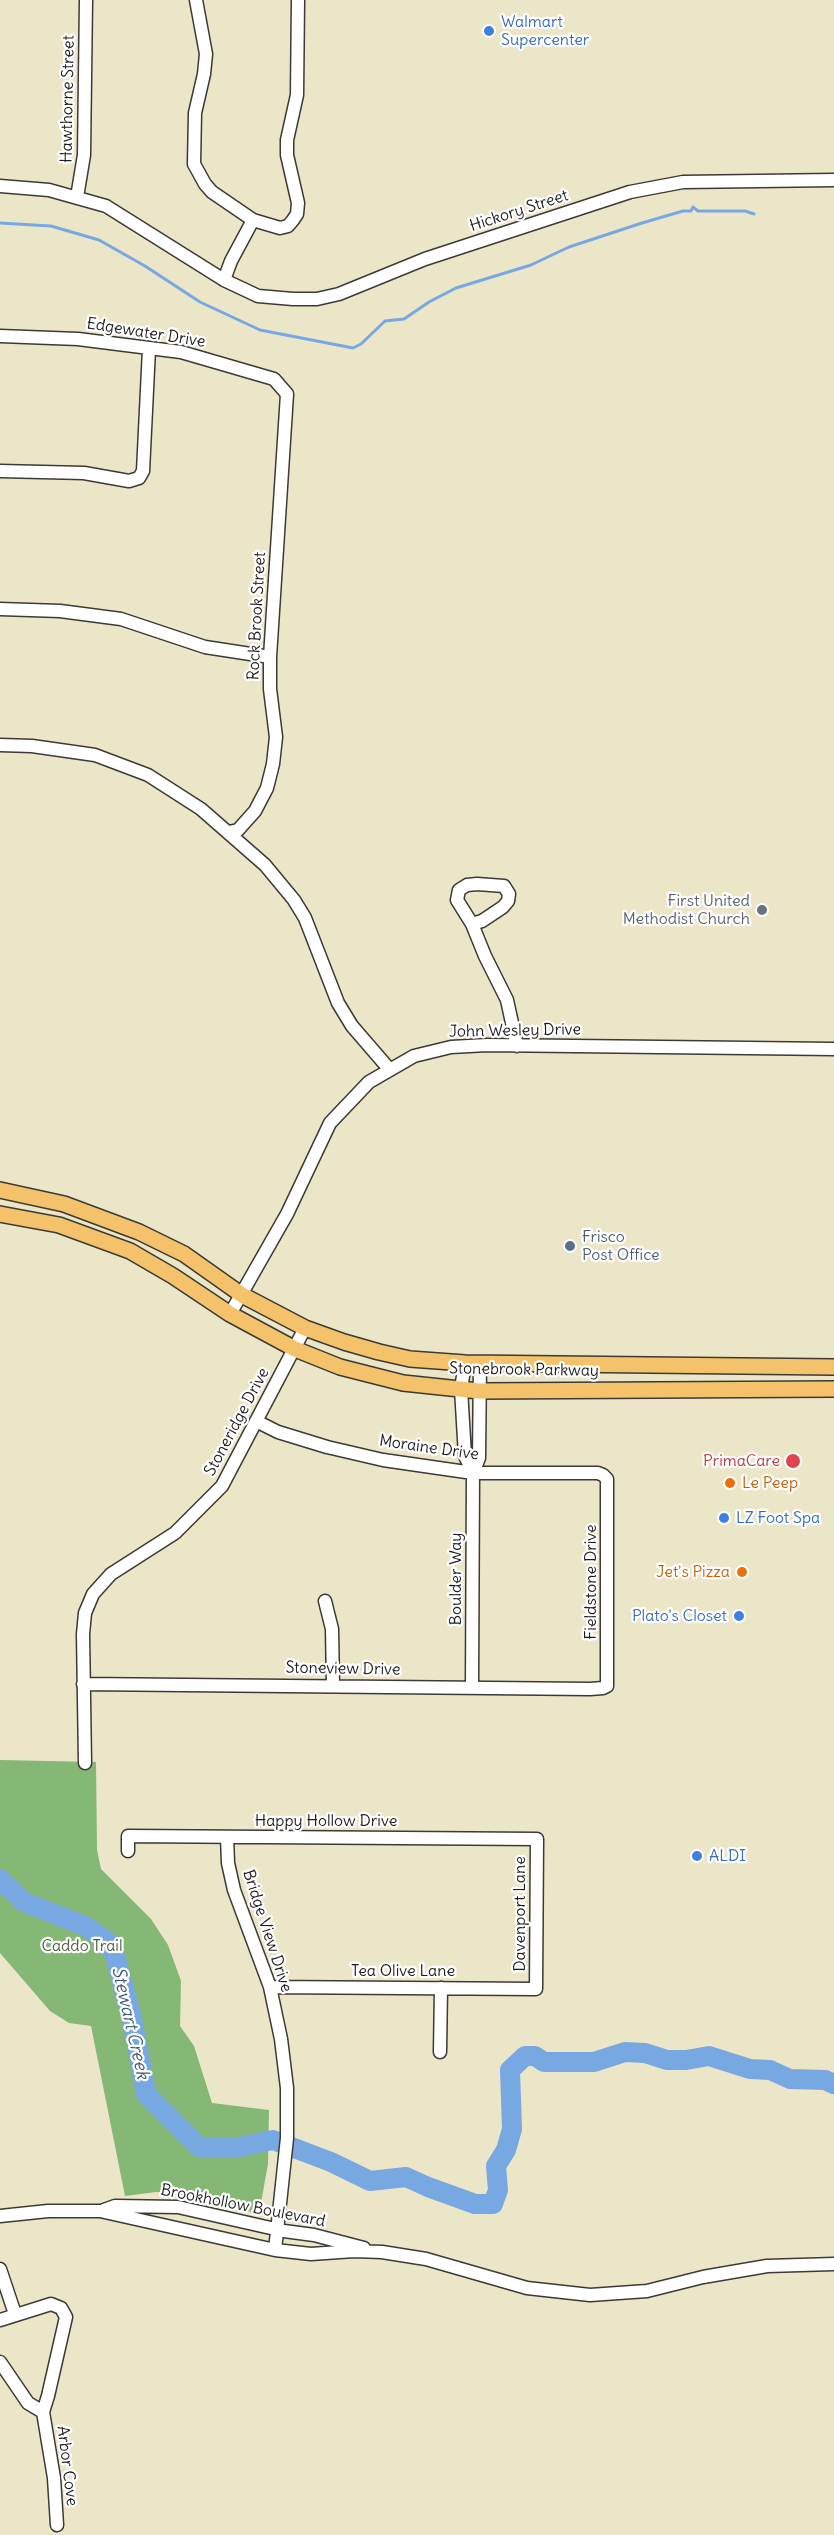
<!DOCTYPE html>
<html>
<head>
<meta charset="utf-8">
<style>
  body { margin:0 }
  canvas { display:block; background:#ece6c8 }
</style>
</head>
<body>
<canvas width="834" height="2535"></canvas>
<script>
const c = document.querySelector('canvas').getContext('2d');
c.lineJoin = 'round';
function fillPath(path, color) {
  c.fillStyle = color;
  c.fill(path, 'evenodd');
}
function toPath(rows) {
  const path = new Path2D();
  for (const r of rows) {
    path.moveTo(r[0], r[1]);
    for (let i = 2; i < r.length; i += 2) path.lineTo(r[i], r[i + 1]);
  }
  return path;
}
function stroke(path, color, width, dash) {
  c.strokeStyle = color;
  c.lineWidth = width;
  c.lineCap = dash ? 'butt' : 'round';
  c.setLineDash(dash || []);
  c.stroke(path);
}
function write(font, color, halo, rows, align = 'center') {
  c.font = font + ' Delius,sans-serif';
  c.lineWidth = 4.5;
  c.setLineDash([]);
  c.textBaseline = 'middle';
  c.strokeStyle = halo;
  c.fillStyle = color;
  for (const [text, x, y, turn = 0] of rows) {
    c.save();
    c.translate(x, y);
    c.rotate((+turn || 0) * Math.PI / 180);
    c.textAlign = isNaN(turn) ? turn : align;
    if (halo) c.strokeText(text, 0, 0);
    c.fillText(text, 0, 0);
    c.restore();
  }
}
const forest = toPath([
  [0,1760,96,1762,97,1850,101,1869,151,1919,168,1945,181,1981,180,2026,194,2046,212,2103,269,2110,268,2164,259,2214,189,2196,156,2192,125,2196,91,2026,69,2023,50,2011,0,1953]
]);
const stream = toPath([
  [0,223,51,226,99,240,145,266,200,302,260,330,353,348,361,344,385,321,404,319,429,302,456,288,531,265,569,247,642,223,683,211,691,211,693,207,698,211,745,211,754,214]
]);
const river = toPath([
  [0,1879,24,1902,85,1926,112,1945,132,2018,146,2094,199,2147,234,2148,273,2140,331,2162,370,2181,406,2177,428,2187,475,2204,493,2204,498,2190,496,2166,506,2150,512,2129,510,2070,525,2056,535,2056,544,2062,594,2062,625,2052,645,2053,667,2060,686,2060,709,2056,750,2069,770,2070,790,2079,825,2080,834,2084]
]);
const minor = toPath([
  [196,0,206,54,204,74,195,113,194,164,205,184,212,192,253,220,280,228,288,226,293,220,297,214,298,203,287,155,287,140,297,95,298,0],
  [0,186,49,190,106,206,224,280,258,296,293,299,317,299,339,294,425,259,630,192,683,182,834,180],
  [77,197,84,155,86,0],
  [224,280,231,261,253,220],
  [0,336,78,339,181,352,274,379,287,394,270,657,270,689,276,737,273,764,267,788,255,811,238,830,229,832],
  [0,471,84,473,129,481,139,478,143,471,149,349],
  [0,609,60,611,121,619,205,647,270,657],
  [0,745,32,746,95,755,148,775,201,809,265,865,294,900,305,918,338,1003,352,1026,390,1070],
  [477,884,504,886,509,894,508,901,503,907,482,921,472,924,457,900,459,890,467,885,477,884],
  [472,924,485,956,507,1000,517,1046],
  [230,1314,287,1214,330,1123,369,1082,414,1056,451,1047,487,1045,834,1049],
  [465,1363,461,1389,465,1456,473,1473],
  [325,1601,332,1629,333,1685],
  [83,1684,590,1689,603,1688,607,1686,607,1479,603,1475,598,1473,473,1473,383,1460,327,1447,278,1432,256,1421],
  [472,1687,473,1473,479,1458,480,1363],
  [85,1763,83,1634,85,1613,93,1594,111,1574,175,1533,222,1486,305,1328],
  [227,1837,228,1863,234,1890,270,1987,281,2039,287,2088,287,2138,275,2250],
  [128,1851,128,1836,537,1839,536,1989,270,1987],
  [440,2052,441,1988],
  [104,2210,115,2206,178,2207,284,2231,314,2235,364,2248],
  [0,2216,48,2211,100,2211,275,2250,311,2254,354,2251,382,2252,426,2259,527,2288,590,2295,647,2291,703,2277,767,2266,834,2264],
  [0,2269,15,2314],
  [0,2320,51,2304,61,2308,66,2317,48,2396,43,2412,54,2478,57,2525],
  [0,2362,28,2403,43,2412]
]);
const major = toPath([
  [0,1190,64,1204,139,1232,184,1254,242,1295,305,1328,344,1342,379,1352,410,1359,465,1363,834,1367],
  [0,1214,59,1225,130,1251,173,1276,230,1314,295,1349,340,1367,403,1383,479,1391,834,1389]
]);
const markers = [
  [489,31,6,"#3f7fe0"],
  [762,910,6,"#6b7280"],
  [570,1246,6,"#5c6f8a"],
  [793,1461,8,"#e0444e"],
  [730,1483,6,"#e8710a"],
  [724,1518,6,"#3f7fe0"],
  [742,1572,6,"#e8710a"],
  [739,1616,6,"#3f7fe0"],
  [697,1856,6,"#3f7fe0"]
];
const shopNames = [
  ["Walmart",501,22],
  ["Supercenter",501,40],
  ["LZ Foot Spa",736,1518],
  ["Plato's Closet",727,1616,"right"],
  ["ALDI",709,1856]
];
const streetNames = [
  ["Hawthorne Street",68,99,-89],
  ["Hickory Street",519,211,-18],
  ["Edgewater Drive",146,333,9],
  ["Rock Brook Street",257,616,-87],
  ["John Wesley Drive",515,1031,-1],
  ["Stonebrook Parkway",524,1370,1],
  ["Stoneridge Drive",237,1422,-62],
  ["Moraine Drive",429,1448,8],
  ["Boulder Way",456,1579,-90],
  ["Fieldstone Drive",591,1582,-90],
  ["Stoneview Drive",343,1669,1],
  ["Happy Hollow Drive",326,1821],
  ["Davenport Lane",520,1914,-90],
  ["Bridge View Drive",267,1931,72],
  ["Tea Olive Lane",403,1971],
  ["Brookhollow Boulevard",243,2206,11],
  ["Arbor Cove",67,2466,83]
];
const worshipNames = [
  ["First United",750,901],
  ["Methodist Church",750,919]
];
const serviceNames = [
  ["Frisco",582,1237],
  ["Post Office",582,1255]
];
const healthNames = [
  ["PrimaCare",780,1461]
];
const foodNames = [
  ["Le Peep",742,1483],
  ["Jet's Pizza",730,1572,"right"]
];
const parkNames = [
  ["Caddo Trail",82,1946]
];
const waterNames = [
  ["Stewart Creek",130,2023,77]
];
fillPath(forest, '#84b874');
stroke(stream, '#78a8e2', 3);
stroke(river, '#78a8e2', 20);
stroke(minor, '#3b3a36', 15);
stroke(major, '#3b3a36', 18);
stroke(minor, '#fff', 12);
stroke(major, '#f3c26a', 15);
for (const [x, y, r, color] of markers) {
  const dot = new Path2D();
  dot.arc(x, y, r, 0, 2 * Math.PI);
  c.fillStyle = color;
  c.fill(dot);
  stroke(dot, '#fff', 2);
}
write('16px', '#366cbe', '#fff', shopNames, 'left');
write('16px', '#1c1c1c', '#fff', streetNames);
write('16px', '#5b616d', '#fff', worshipNames, 'right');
write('16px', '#4e5e75', '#fff', serviceNames, 'left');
write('16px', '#be3a42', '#fff', healthNames, 'right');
write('16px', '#c56008', '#fff', foodNames, 'left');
write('16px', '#4c5e42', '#fff', parkNames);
write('italic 18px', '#455b75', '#fff', waterNames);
</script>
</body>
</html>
